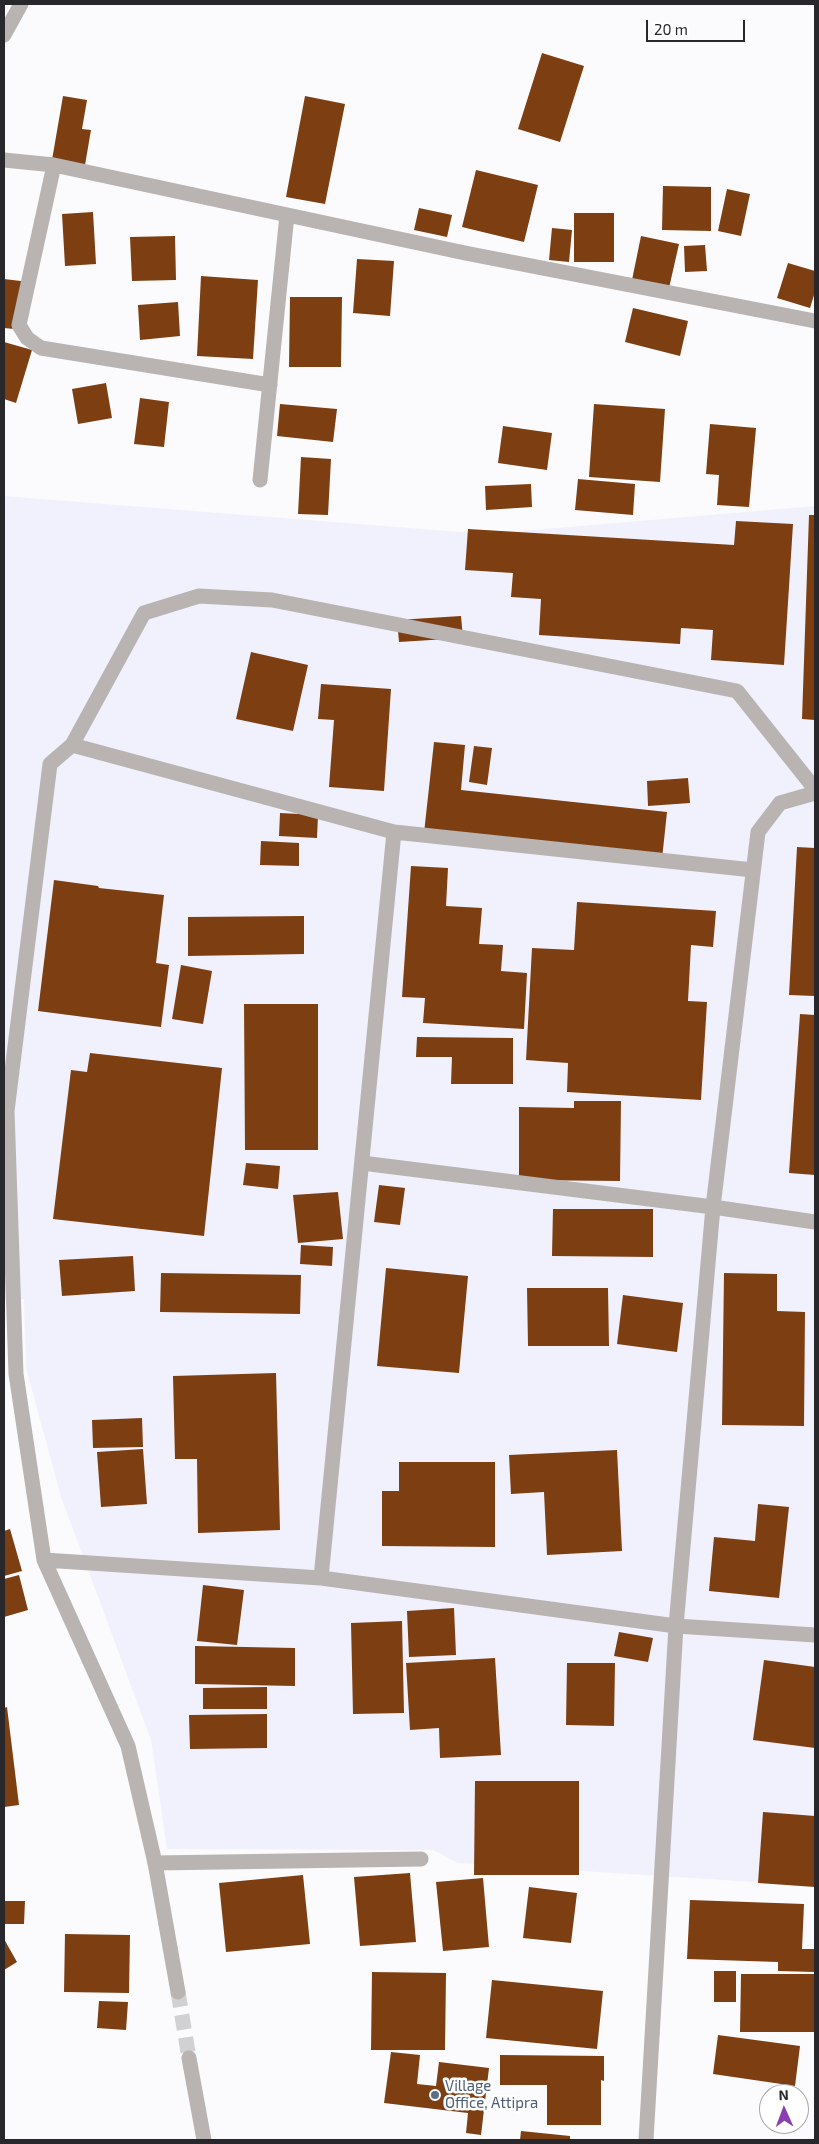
<!DOCTYPE html>
<html>
<head>
<meta charset="utf-8">
<style>
  body { margin:0 }
  #map { position:relative; width:819px; height:2144px; overflow:hidden; background:#fbfbfd; font-family:"Exo 2",sans-serif }
  canvas { display:block }
  .frame { position:absolute; inset:0; border:5px solid #28282c; pointer-events:none }
  .north { position:absolute; left:759px; top:2084px; width:50px; height:50px; box-sizing:border-box; background:#fff; border:1px solid #a9a9ab; border-radius:50%; rotate:358deg; font-size:14px; font-weight:700; line-height:20px; text-align:center; color:#28282c }
  .north::after { content:''; display:block; margin:auto; width:18px; height:22px; background:#873fb2; clip-path:polygon(50% 0,100% 100%,50% 72%,0 100%) }
  .scale { position:absolute; left:646px; top:20px; width:99px; height:22px; box-sizing:border-box; border:2px solid #28282c; border-top:0; padding-left:6px; font-size:15px; line-height:18px; white-space:nowrap; color:#28282c; -webkit-text-stroke:4px #fff; paint-order:stroke }
</style>
</head>
<body>
<div id="map">
<canvas width="819" height="2144"></canvas>
<div class="frame"></div>
<div class="north">N</div>
<div class="scale">20 m</div>
</div>
<script>
const c = document.querySelector('canvas').getContext('2d');
c.lineJoin = 'round';
function fillPath(path, color) {
  c.fillStyle = color;
  c.fill(path, 'evenodd');
}
function toPath(rows) {
  const path = new Path2D();
  for (const r of rows) {
    path.moveTo(r[0], r[1]);
    for (let i = 2; i < r.length; i += 2) path.lineTo(r[i], r[i + 1]);
  }
  return path;
}
function stroke(path, color, width, dash) {
  c.strokeStyle = color;
  c.lineWidth = width;
  c.lineCap = dash ? 'butt' : 'round';
  c.setLineDash(dash || []);
  c.stroke(path);
}
function write(font, color, halo, rows, align = 'center') {
  c.font = font + ' "Exo 2",sans-serif';
  c.lineWidth = 5;
  c.setLineDash([]);
  c.textBaseline = 'middle';
  c.strokeStyle = halo;
  c.fillStyle = color;
  for (const [text, x, y, turn = 0] of rows) {
    c.save();
    c.translate(x, y);
    c.rotate((+turn || 0) * Math.PI / 180);
    c.textAlign = isNaN(turn) ? turn : align;
    if (halo) c.strokeText(text, 0, 0);
    c.fillText(text, 0, 0);
    c.restore();
  }
}
const built = toPath([
  [4,496,486,534,815,506,815,1886,458,1863,433,1850,167,1849,151,1740,61,1497,26,1368,24,1299,4,1300]
]);
const building = toPath([
  [542,53,584,66,560,142,518,129],
  [63,96,87,100,82,129,91,130,85,165,52,160],
  [305,96,345,104,325,204,286,197],
  [476,170,538,185,524,242,462,227],
  [663,186,711,187,711,231,662,230],
  [727,189,750,194,741,236,718,231],
  [419,208,452,215,447,237,414,230],
  [93,212,96,264,65,266,62,214],
  [574,213,614,213,614,262,574,262],
  [552,228,572,230,569,262,549,260],
  [175,236,176,280,132,281,130,237],
  [641,236,679,244,669,288,632,280],
  [705,245,707,271,685,272,684,246],
  [357,259,394,261,390,316,353,313],
  [788,263,815,271,815,292,810,308,777,298],
  [201,276,258,280,253,359,197,356],
  [4,279,29,282,24,330,4,328],
  [290,297,342,297,341,367,289,367],
  [178,302,180,336,140,340,138,305],
  [633,308,688,321,680,356,625,342],
  [4,342,32,350,16,403,4,399],
  [106,383,112,418,78,424,72,389],
  [140,398,169,402,164,447,134,444],
  [280,404,337,409,333,442,277,436],
  [594,404,665,409,660,482,589,477],
  [710,424,756,428,749,507,717,505,719,475,706,474],
  [503,426,552,433,547,470,498,463],
  [301,457,331,459,328,515,298,514],
  [578,479,635,484,633,515,575,510],
  [531,484,532,507,486,510,485,486],
  [809,515,815,515,815,720,802,719],
  [736,521,793,524,784,665,711,660,713,630,681,628,680,644,539,635,541,599,511,597,513,573,465,570,468,529,734,545],
  [461,616,463,638,399,642,397,620],
  [251,652,308,665,293,731,236,719],
  [321,684,391,689,384,791,329,787,334,720,318,719],
  [434,742,465,745,461,790,667,812,662,859,424,833],
  [474,746,492,748,487,785,469,782],
  [688,778,690,803,648,806,647,781],
  [280,813,318,815,317,838,279,836],
  [261,841,299,843,299,866,260,865],
  [797,847,815,848,815,996,789,995],
  [411,866,448,868,446,906,482,908,479,944,503,945,501,971,527,973,524,1029,423,1023,425,998,402,997],
  [54,880,98,886,99,888,164,895,156,963,169,965,161,1027,38,1011],
  [577,902,716,911,713,947,691,945,688,1001,707,1002,701,1100,567,1092,568,1063,526,1060,532,948,574,950],
  [304,916,304,954,188,956,188,917],
  [181,965,212,971,203,1024,172,1019],
  [244,1004,318,1004,318,1150,245,1150],
  [800,1014,815,1015,815,1175,789,1173],
  [417,1037,513,1038,513,1084,451,1084,452,1057,416,1057],
  [90,1053,222,1068,204,1236,53,1219,71,1070,87,1072],
  [574,1101,621,1101,620,1181,519,1180,519,1107,574,1108],
  [246,1163,280,1166,278,1189,243,1185],
  [379,1185,405,1188,400,1225,374,1222],
  [338,1192,343,1239,298,1243,293,1195],
  [553,1209,653,1209,653,1257,552,1256],
  [301,1245,333,1247,332,1266,300,1264],
  [133,1256,135,1291,62,1296,59,1260],
  [386,1268,468,1276,459,1373,377,1366],
  [161,1273,301,1275,300,1314,160,1312],
  [724,1273,777,1274,777,1311,805,1312,804,1426,722,1425],
  [527,1288,608,1288,609,1346,528,1346],
  [623,1295,683,1303,677,1352,617,1344],
  [276,1373,280,1530,198,1533,197,1459,175,1459,173,1376],
  [142,1418,143,1447,93,1448,92,1420],
  [143,1449,147,1504,101,1507,97,1452],
  [617,1450,622,1551,547,1555,544,1492,511,1494,509,1455],
  [399,1462,495,1462,495,1547,382,1546,382,1491,399,1491],
  [758,1504,789,1507,779,1598,709,1591,714,1537,755,1541],
  [10,1529,22,1571,4,1576,4,1531],
  [19,1575,28,1610,4,1617,4,1579],
  [203,1585,244,1590,237,1645,197,1641],
  [454,1608,456,1655,409,1657,407,1611],
  [402,1621,404,1713,353,1714,351,1623],
  [619,1632,653,1638,648,1662,614,1656],
  [195,1646,295,1648,295,1686,195,1684],
  [495,1658,501,1755,440,1758,439,1728,410,1730,406,1663],
  [764,1660,815,1667,815,1748,753,1740],
  [567,1663,615,1663,614,1726,566,1725],
  [267,1687,267,1709,203,1709,203,1688],
  [7,1707,19,1805,4,1807,4,1708],
  [267,1714,267,1748,190,1749,189,1715],
  [475,1781,579,1781,579,1875,474,1875],
  [763,1812,815,1816,815,1887,758,1883],
  [410,1873,416,1942,360,1946,354,1877],
  [303,1875,310,1944,226,1952,219,1883],
  [483,1878,489,1947,443,1951,436,1882],
  [529,1887,577,1893,571,1943,523,1938],
  [690,1900,804,1904,802,1949,815,1949,815,1972,778,1971,778,1962,687,1959],
  [4,1901,25,1901,24,1924,4,1924],
  [65,1934,130,1935,129,1993,64,1992],
  [4,1939,17,1962,4,1970],
  [714,1971,736,1971,736,2002,714,2002],
  [372,1972,446,1973,445,2050,371,2050],
  [741,1974,815,1974,815,2032,740,2032],
  [492,1980,603,1991,597,2049,486,2038],
  [99,2001,128,2002,126,2030,97,2028],
  [718,2035,800,2046,795,2086,713,2074],
  [391,2052,420,2055,417,2084,436,2086,439,2062,489,2068,481,2135,466,2133,468,2113,384,2103],
  [500,2055,604,2056,604,2081,601,2080,601,2125,547,2125,547,2085,500,2085],
  [521,2131,570,2136,570,2140,520,2140]
]);
const minorTunnel = toPath([
  [178,1992,189,2058]
]);
const service = toPath([
  [155,1863,421,1859]
]);
const minor = toPath([
  [4,35,21,4],
  [4,160,54,165,465,253,815,321],
  [54,165,19,325,27,338,41,348,270,385],
  [260,480,287,215],
  [72,745,144,613,199,596,272,600,737,691,815,789],
  [362,1163,713,1207,758,832,780,803,815,793],
  [44,1560,321,1578,676,1626,815,1635],
  [321,1578,394,832],
  [178,1992,155,1863,128,1746,44,1560,16,1374,7,1111,50,764,72,745,394,832,753,870],
  [189,2058,204,2140],
  [646,2140,676,1626,713,1207,815,1222]
]);
const markers = [
  [435,2095,5,"#5c6f8a"]
];
const serviceNames = [
  ["Village",445,2086],
  ["Office, Attipra",445,2103]
];
fillPath(built, '#f1f1fd');
fillPath(building, '#7d3e11');
stroke(minorTunnel, '#d1d1d3', 15, [15, 8]);
stroke(service, '#b9b3b2', 15);
stroke(minor, '#b9b3b2', 15);
for (const [x, y, r, color] of markers) {
  const dot = new Path2D();
  dot.arc(x, y, r, 0, 2 * Math.PI);
  c.fillStyle = color;
  c.fill(dot);
  stroke(dot, '#fff', 2);
}
write('15px', '#4e5e75', '#fff', serviceNames, 'left');
</script>
</body>
</html>
